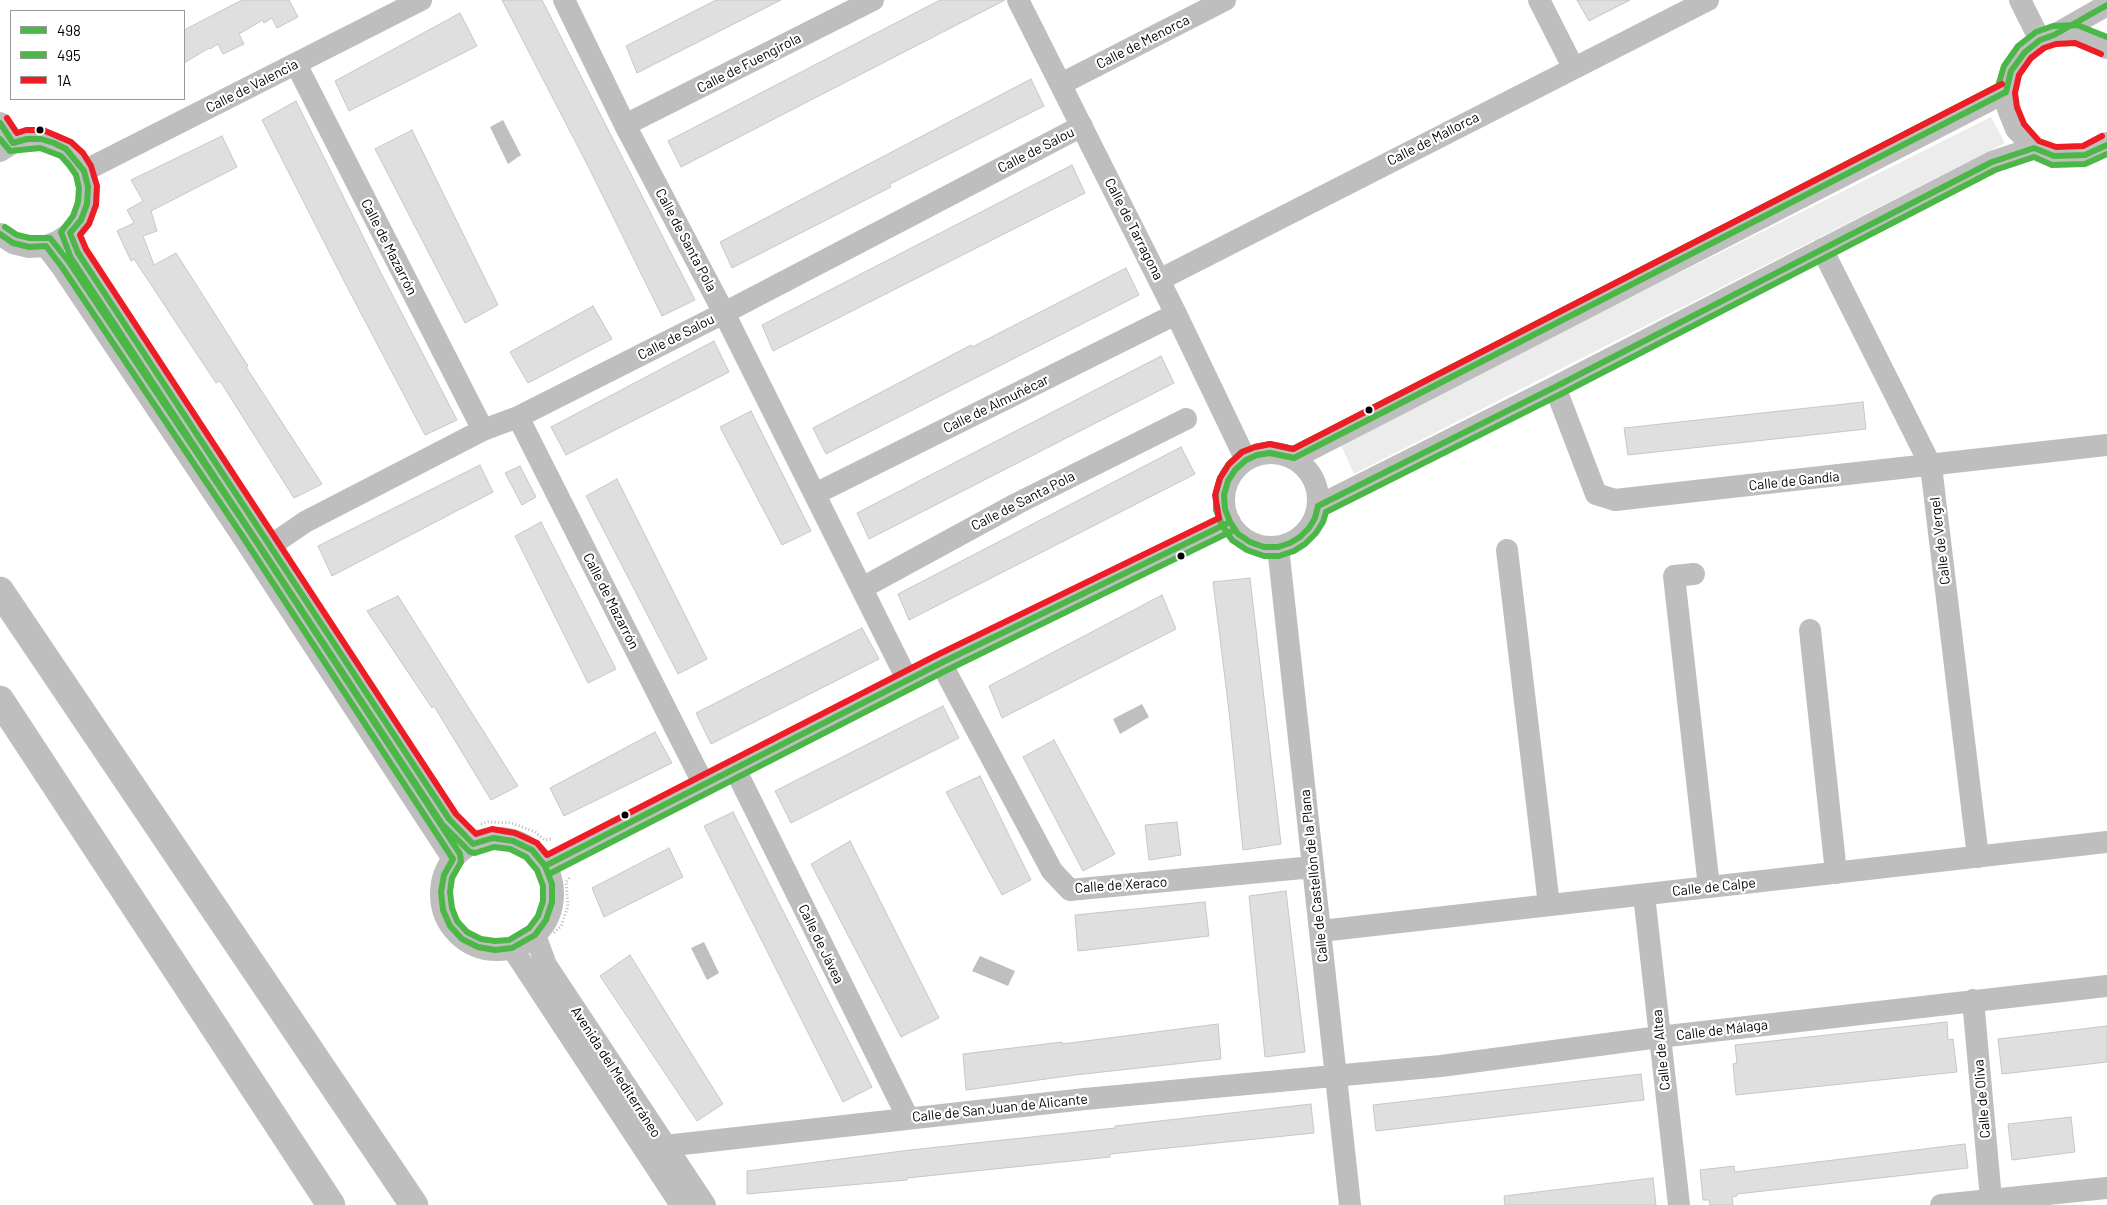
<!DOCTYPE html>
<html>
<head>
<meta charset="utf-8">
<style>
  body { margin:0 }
  #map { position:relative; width:2107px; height:1205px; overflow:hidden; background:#fff; font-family:Barlow,sans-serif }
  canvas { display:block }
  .legend { position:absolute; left:10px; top:10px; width:175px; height:90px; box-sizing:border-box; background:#fff; border:1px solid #999; margin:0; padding:6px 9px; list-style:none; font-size:15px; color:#000 }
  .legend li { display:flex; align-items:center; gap:10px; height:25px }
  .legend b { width:25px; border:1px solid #999 }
</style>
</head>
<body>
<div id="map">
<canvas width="2107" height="1205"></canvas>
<ul class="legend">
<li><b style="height:6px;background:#4ab747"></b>498</li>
<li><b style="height:6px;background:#4ab747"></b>495</li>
<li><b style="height:6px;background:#ee1c25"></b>1A</li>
</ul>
</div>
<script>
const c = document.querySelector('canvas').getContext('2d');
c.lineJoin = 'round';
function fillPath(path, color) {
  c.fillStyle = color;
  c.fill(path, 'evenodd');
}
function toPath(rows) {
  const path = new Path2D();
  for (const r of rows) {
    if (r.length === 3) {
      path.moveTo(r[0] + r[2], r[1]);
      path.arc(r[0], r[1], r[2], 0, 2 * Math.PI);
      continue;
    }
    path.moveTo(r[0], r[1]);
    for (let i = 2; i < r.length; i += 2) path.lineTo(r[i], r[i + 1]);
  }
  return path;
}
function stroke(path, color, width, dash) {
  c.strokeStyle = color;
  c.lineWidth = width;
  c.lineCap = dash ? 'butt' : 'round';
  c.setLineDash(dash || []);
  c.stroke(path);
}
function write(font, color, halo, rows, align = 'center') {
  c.font = font + ' Barlow,sans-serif';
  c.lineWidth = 4.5;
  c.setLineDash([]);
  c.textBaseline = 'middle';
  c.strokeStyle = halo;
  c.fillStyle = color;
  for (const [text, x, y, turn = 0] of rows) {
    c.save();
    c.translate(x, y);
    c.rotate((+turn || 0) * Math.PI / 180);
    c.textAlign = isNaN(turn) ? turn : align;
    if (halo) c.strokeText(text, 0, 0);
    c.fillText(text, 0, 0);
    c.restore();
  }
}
const green = toPath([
  [1991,117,2005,143,1354,474,1340,443]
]);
const water = toPath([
  [503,120,521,155,508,164,490,127],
  [1142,704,1149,717,1120,734,1113,719],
  [704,942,719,973,707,980,691,948],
  [980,956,1015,971,1008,986,972,971]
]);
const building = toPath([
  [242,0,289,0,298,17,277,28,272,18,264,23,263,20,239,34,244,44,223,54,218,44,210,49,209,48,184,63,184,30,242,0],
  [502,0,542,0,695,300,662,316,589,168,502,0],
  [716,0,781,0,637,73,626,46,716,0],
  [940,0,1005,0,681,167,668,141,940,0],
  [1577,0,1630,0,1589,21,1577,0],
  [460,13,477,46,349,111,335,81,460,13],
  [1031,79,1044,106,890,184,891,187,732,268,720,242,1031,79],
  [296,101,381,273,457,420,425,435,344,281,262,120,296,101],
  [412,130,498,305,465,323,375,149,412,130],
  [222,136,237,167,151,211,157,231,143,236,154,265,176,253,248,366,246,367,322,484,294,498,220,381,216,383,134,259,131,261,117,231,134,223,127,210,143,201,131,180,222,136],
  [1072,165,1085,193,773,351,762,325,1072,165],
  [1126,268,1139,295,826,454,813,428,971,345,972,347,1126,268],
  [593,306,612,339,528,383,510,352,593,306],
  [714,341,729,372,566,455,551,427,714,341],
  [1161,356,1174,383,869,539,857,513,1161,356],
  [1863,402,1866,429,1628,455,1624,428,1863,402],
  [751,411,811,531,782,545,720,427,751,411],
  [1181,447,1195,474,909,620,898,594,1181,447],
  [480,465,493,492,332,576,318,546,480,465],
  [520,466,536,497,522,505,505,473,520,466],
  [617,479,707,659,678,674,586,496,617,479],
  [541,522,616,669,588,683,515,536,541,522],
  [1250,578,1281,844,1243,850,1229,711,1213,582,1250,578],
  [1162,595,1176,629,1002,718,989,686,1162,595],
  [398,596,518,786,491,800,434,706,432,708,367,611,398,596],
  [862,628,879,659,711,744,696,713,862,628],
  [943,706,959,738,791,823,775,791,943,706],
  [655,732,672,763,564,816,550,788,655,732],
  [1054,740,1115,854,1083,871,1023,757,1054,740],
  [980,776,1031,880,1002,895,946,792,980,776],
  [733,812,872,1087,843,1102,704,826,733,812],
  [1177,822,1181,855,1149,860,1145,825,1177,822],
  [850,841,939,1018,901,1037,811,864,850,841],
  [669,848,683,877,604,917,592,888,669,848],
  [1286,891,1305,1052,1265,1057,1249,896,1286,891],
  [1205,902,1209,936,1078,951,1075,915,1205,902],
  [630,955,723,1104,697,1121,600,976,630,955],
  [1947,1022,1948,1040,1953,1039,1957,1072,1736,1095,1733,1064,1737,1063,1735,1045,1947,1022],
  [1218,1024,1221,1059,1075,1075,966,1090,963,1054,1062,1042,1062,1044,1218,1024],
  [2107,1026,2107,1062,2002,1074,1998,1039,2107,1026],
  [1641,1074,1644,1100,1376,1131,1373,1105,1641,1074],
  [1311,1104,1314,1133,1110,1154,1110,1157,907,1178,907,1180,747,1194,747,1171,910,1150,1115,1128,1115,1126,1311,1104],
  [2071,1117,2075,1152,2012,1160,2008,1124,2071,1117],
  [1965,1144,1968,1168,1737,1194,1737,1196,1732,1197,1733,1205,1710,1205,1709,1200,1703,1200,1700,1170,1734,1166,1735,1172,1965,1144],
  [1653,1178,1656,1205,1505,1205,1504,1196,1653,1178]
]);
const path = toPath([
  [481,824,488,822,512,823,535,832,545,840,551,839],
  [554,933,561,926,568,906,566,882,570,877]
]);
const minor = toPath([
  [564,0,625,125,724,313,908,681],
  [1018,0,1176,314,1246,460],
  [1539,0,1573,67],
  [2020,0,2040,40],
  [2056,34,2107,5],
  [2107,48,2104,45,2076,34,2054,35,2040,40,2025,52,2011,71,2006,92,2008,109,2016,129,2034,148,2054,156,2085,155,2099,149,2107,143],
  [296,64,483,430],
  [1061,84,1225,0],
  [0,123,13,143],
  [625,125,873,0],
  [0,151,13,143,27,139,41,139,54,143,66,149,76,159,84,171,88,187,87,204,81,220,70,233,59,241,46,246,29,247,13,243,0,234],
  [84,171,421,0],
  [70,233,78,253,449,819,473,844],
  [46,246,62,267,241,534,453,859],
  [1822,249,1931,466,1978,857],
  [1159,280,1708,0],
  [1555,387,1596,494,1615,500,2107,445],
  [518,417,704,785],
  [1271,500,47],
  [1294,458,2006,92],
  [815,494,1176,314],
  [1318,506,1555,387,1992,162,2034,148],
  [270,546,305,522,483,430,518,417,724,313,1082,126],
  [1278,547,1350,1205],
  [1507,550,1549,905],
  [1694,574,1674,576,1709,887],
  [862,588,1018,503,1186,419],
  [1810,630,1836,873],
  [941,663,1052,871,1070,890,1313,867],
  [735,769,908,1118],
  [497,894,56],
  [545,866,941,663,1230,522],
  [1644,895,1679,1205],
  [1321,931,2107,842],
  [535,935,546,965,705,1205],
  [512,948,681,1205],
  [1973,1000,1991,1199],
  [665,1146,1085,1099,1441,1066,1659,1037,2107,986],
  [1941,1205,2107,1188]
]);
const highway = toPath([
  [0,591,414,1205],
  [0,700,331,1205]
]);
const bus1 = toPath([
  [2107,5,2054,35,2040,40,2025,52,2011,71,2006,92,1294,458,1270,453,1257,455,1246,460,1235,470,1228,481,1224,495,1225,509,1230,522,1238,534,1250,542,1264,547,1278,547,1290,543,1300,537,1309,528,1315,518,1318,506,1555,387,1992,162,2034,148,2054,156,2085,155,2107,145],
  [0,123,13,143,27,139,41,139,54,143,66,149,84,171,88,187,87,204,81,220,70,233,78,253,449,819,473,844,493,838,513,841,532,850,545,866,552,884,552,902,546,920,535,935,512,948,495,950,478,947,462,939,450,926,443,910,441,892,444,875,453,859,241,534,62,267,46,246,29,247,13,243,0,234],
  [545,866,941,663,1230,522]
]);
const bus2 = toPath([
  [2107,37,2077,25,2053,26,2036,32,2018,46,2004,66,1998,86,1293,449,1270,444,1255,447,1242,452,1228,465,1220,478,1216,493,1216,510,1222,525,1232,540,1247,550,1264,556,1279,556,1294,551,1305,544,1316,533,1323,522,1326,512,1559,395,1995,170,2034,157,2052,165,2085,164,2107,154],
  [0,139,10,151,40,148,61,156,69,165,76,175,79,188,78,202,73,216,61,232,71,258,442,824,470,852,475,853,494,847,510,849,526,857,537,870,543,886,543,901,538,916,529,928,509,940,495,941,481,939,467,932,457,921,452,908,450,892,452,878,461,862,460,854,248,529,69,262,50,238,30,238,17,235,5,227],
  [549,874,945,671,1234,530]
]);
const bus3 = toPath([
  [2101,54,2075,43,2056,44,2044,48,2031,58,2019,75,2015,93,2017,107,2024,124,2039,141,2056,147,2083,146,2102,136],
  [7,118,17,133,26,130,43,130,71,142,83,153,91,166,97,186,96,205,89,224,80,235,86,249,456,814,476,834,492,829,515,833,537,843,547,855,937,655,1219,518,1215,495,1220,478,1229,464,1242,452,1255,447,1270,444,1293,449,2002,84]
]);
const markers = [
  [40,130,4.5,"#000"],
  [1369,410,4.5,"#000"],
  [1181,556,4.5,"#000"],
  [625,815,4.5,"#000"]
];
const streetNames = [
  ["Calle de Menorca",1143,42,-27],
  ["Calle de Fuengirola",749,63,-27],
  ["Calle de Valencia",252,86,-27],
  ["Calle de Mallorca",1433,139,-27],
  ["Calle de Salou",1036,150,-27],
  ["Calle de Tarragona",1134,229,63],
  ["Calle de Santa Pola",686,240,62],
  ["Calle de Mazarrón",389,247,63],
  ["Calle de Salou",676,337,-27],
  ["Calle de Almuñécar",996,404,-26],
  ["Calle de Gandía",1794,481,-6],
  ["Calle de Santa Pola",1023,501,-27],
  ["Calle de Vergel",1940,541,-97],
  ["Calle de Mazarrón",611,601,63],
  ["Calle de Castellón de la Plana",1314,876,-96],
  ["Calle de Xeraco",1121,885,-4],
  ["Calle de Calpe",1714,887,-6],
  ["Calle de Jávea",821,944,64],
  ["Calle de Málaga",1722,1030,-7],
  ["Calle de Altea",1661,1050,-96],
  ["Avenida del Mediterráneo",616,1072,57],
  ["Calle de Oliva",1982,1099,-95],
  ["Calle de San Juan de Alicante",1000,1108,-6]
];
fillPath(green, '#ececec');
fillPath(water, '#bfbfbf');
fillPath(building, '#dfdfdf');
stroke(building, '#c7c7c7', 1);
stroke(highway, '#dbdbdb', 29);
stroke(path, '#b9b9b9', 3, [1, 2.5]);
stroke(minor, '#bebebe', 22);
stroke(highway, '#bebebe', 28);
stroke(bus1, '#4ab747', 6);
stroke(bus2, '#4ab747', 6);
stroke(bus3, '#ee1c25', 6);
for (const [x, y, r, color] of markers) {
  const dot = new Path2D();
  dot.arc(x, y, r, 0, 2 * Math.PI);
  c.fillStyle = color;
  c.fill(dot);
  stroke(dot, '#fff', 2);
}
write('14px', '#000', '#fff', streetNames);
</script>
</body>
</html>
